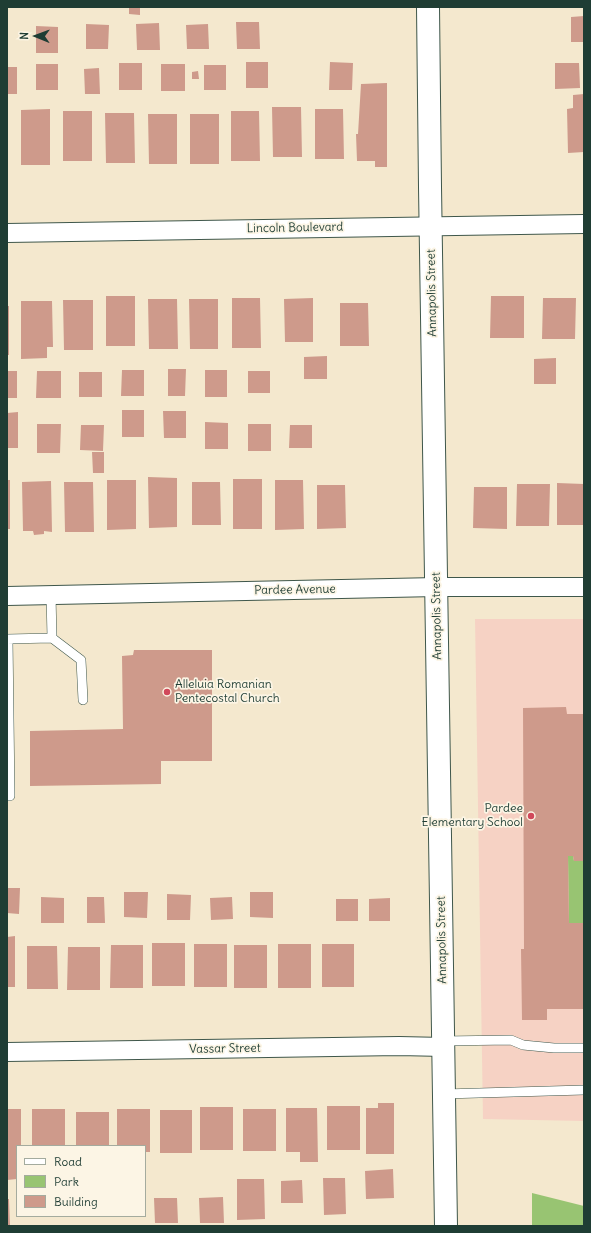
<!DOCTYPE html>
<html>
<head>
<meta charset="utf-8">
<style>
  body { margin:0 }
  #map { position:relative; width:591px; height:1233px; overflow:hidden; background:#f4e8ce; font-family:Delius,sans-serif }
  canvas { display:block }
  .frame { position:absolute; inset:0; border:8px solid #1f3d34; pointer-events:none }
  .legend { position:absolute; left:16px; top:1145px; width:130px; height:72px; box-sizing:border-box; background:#fcf5e5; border:1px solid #a4ab9e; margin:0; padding:5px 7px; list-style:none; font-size:12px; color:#1f3d34 }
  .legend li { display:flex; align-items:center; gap:8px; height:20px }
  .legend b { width:20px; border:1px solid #a4ab9e }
  .north { position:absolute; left:16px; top:16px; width:40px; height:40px; -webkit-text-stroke:3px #fcf5e5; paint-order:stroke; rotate:271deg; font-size:11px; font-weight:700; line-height:16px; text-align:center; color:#1f3d34 }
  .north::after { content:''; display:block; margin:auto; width:14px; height:18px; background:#1f3d34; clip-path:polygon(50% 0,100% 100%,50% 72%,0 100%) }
</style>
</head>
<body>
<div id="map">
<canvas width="591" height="1233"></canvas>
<div class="frame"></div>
<ul class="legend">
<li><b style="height:5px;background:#fff"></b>Road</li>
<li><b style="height:11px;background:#98c472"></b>Park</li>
<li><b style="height:11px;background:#ce9a8b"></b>Building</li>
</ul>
<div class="north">N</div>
</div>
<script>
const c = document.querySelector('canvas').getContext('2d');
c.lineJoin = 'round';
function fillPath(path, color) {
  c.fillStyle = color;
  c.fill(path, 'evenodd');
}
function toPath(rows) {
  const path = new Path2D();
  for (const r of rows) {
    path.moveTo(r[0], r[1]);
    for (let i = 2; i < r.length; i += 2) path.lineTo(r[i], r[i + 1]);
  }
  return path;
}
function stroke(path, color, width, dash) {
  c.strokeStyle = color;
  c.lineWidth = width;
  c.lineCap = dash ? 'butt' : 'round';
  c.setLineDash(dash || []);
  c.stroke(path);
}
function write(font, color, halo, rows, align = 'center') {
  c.font = font + ' Delius,sans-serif';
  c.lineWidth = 3.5;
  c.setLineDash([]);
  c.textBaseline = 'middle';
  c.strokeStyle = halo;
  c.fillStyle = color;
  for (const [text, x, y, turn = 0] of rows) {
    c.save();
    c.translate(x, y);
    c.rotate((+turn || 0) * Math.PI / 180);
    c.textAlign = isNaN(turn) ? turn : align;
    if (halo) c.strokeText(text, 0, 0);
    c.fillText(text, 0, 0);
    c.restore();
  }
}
const built = toPath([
  [475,619,584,619,584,1121,483,1119]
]);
const green = toPath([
  [568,856,573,856,574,861,584,861,584,923,569,923],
  [532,1193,584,1206,584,1226,532,1226]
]);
const building = toPath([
  [129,7,140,7,140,15,129,14],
  [584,16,584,42,571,42,571,17],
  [236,22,259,22,260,49,237,49],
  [159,23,160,50,137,50,136,24],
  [86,24,109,25,108,49,86,49],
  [208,24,209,49,187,49,186,25],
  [36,26,58,27,58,53,36,53],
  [246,62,268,62,268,88,246,88],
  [330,62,353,63,352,90,329,90],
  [119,63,142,63,142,90,119,90],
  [555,63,579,63,580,88,555,89],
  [36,64,58,64,58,90,36,90],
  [161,64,185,64,185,91,161,91],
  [204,65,226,65,226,90,204,90],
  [7,67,17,67,17,94,7,94],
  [99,68,100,94,85,94,84,69],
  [198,71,199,79,192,79,192,72],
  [387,83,387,167,375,167,375,161,357,161,356,134,358,134,361,84],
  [584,94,584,152,568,153,567,109,573,108,573,95],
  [272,107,301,107,302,157,273,157],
  [50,109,50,165,21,165,21,110],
  [315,109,343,109,344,159,315,159],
  [63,111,92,111,92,161,63,161],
  [231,111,259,111,260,161,231,161],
  [105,113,134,113,135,163,106,163],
  [148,114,177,114,177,164,149,164],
  [190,114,219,114,219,164,190,164],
  [106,296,135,296,135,346,106,346],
  [491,296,524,296,524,338,490,338],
  [232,298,260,298,261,348,232,348],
  [313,298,313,342,285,342,284,299],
  [543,298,576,298,575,339,542,339],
  [148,299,177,299,178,349,149,349],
  [189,299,218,299,218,349,190,349],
  [63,300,93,300,93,350,64,350],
  [21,301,52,301,53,347,47,347,47,358,21,359],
  [340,303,368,303,369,346,340,346],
  [7,306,9,306,9,355,7,355],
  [327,356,327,379,304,379,304,357],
  [556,358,556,384,534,384,534,359],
  [168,369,186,369,185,396,168,396],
  [122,370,144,370,144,396,121,396],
  [205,370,227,370,227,397,205,397],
  [7,371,17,371,17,398,7,398],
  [37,371,61,371,61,398,36,398],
  [248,371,270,371,270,393,248,393],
  [79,372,102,372,102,397,79,397],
  [122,410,144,410,144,437,122,437],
  [163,411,186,411,186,438,164,438],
  [18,412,18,448,7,448,7,413],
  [205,422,228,423,228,449,205,449],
  [37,424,61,424,60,453,37,453],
  [248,424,271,424,271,451,248,451],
  [81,425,104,425,103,451,80,450],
  [290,425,312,425,312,448,289,448],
  [92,452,104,452,104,473,93,473],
  [148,477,177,478,177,527,149,528],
  [233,479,262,479,262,529,233,529],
  [7,480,10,480,10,529,7,529],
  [107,480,136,480,136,529,107,530],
  [275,480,303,480,304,529,275,530],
  [51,481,52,532,44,531,44,534,34,535,33,531,23,531,22,482],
  [64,482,93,482,94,532,65,532],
  [192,482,220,482,221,525,192,525],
  [557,483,584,484,584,525,557,525],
  [517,484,550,484,549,526,516,526],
  [317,485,345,485,346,528,317,529],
  [474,487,507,487,507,529,473,528],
  [134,650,212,650,212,761,161,761,161,784,30,786,30,731,123,729,122,656,133,655],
  [566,707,567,714,584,714,584,861,574,861,573,856,568,856,569,923,584,923,584,1009,547,1009,547,1020,522,1020,521,949,524,949,523,708],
  [7,888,20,888,19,914,7,913],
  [124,892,148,892,147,918,124,917],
  [250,892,273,892,273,918,250,917],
  [167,894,191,895,190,920,167,920],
  [41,897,64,898,64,923,41,923],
  [87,897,104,897,105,923,87,923],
  [232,897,233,919,211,920,210,898],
  [390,898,390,921,369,921,369,899],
  [336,899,358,899,358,921,336,921],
  [15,936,15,987,7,987,7,937],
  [152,943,185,943,185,986,152,986],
  [194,944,227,944,227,987,194,987],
  [278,944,311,944,311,988,278,988],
  [322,944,354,944,354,987,322,987],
  [111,945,143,945,143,988,110,988],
  [234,945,267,945,267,988,234,988],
  [27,946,57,946,58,989,27,989],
  [68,947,100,947,100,990,67,990],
  [378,1103,394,1103,394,1154,366,1154,366,1108,378,1108],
  [327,1106,360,1106,360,1150,327,1150],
  [200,1107,233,1107,233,1150,200,1150],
  [286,1108,317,1108,318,1162,300,1162,300,1152,286,1152],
  [7,1109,21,1109,21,1146,17,1146,17,1179,7,1180],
  [32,1109,65,1109,65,1146,32,1146],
  [117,1109,150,1109,150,1152,145,1152,145,1146,117,1146],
  [243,1109,276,1109,276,1151,243,1151],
  [160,1110,192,1110,192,1153,160,1153],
  [76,1112,109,1112,109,1146,76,1146],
  [393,1169,394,1198,366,1199,365,1171],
  [323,1178,345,1178,346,1214,324,1215],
  [237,1179,264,1179,265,1219,237,1220],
  [302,1180,303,1203,281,1203,281,1181],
  [223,1197,224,1223,200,1223,199,1198],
  [154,1198,177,1198,178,1223,155,1223],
  [7,1199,9,1199,10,1225,7,1225]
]);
const service = toPath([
  [51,595,52,638,81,660,83,700],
  [7,639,52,638],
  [7,796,10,796,8,639],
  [443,1041,511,1040,523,1045,554,1048,584,1048],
  [444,1094,584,1090]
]);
const minor = toPath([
  [7,233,584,224],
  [7,596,437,587,584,587],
  [7,1052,399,1046,444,1047]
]);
const tertiary = toPath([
  [428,7,430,187,446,1226]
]);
const markers = [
  [167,692,4,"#d1495b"],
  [531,816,4,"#d1495b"]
];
const streetNames = [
  ["Lincoln Boulevard",295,228,-1],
  ["Annapolis Street",432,293,-91],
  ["Pardee Avenue",295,590,-1],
  ["Annapolis Street",437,616,-91],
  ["Annapolis Street",442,940,-91],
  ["Vassar Street",225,1049,-1]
];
const poiNames = [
  ["Alleluia Romanian",175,685],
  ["Pentecostal Church",175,699],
  ["Pardee",523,809,"right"],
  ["Elementary School",523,823,"right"]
];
fillPath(built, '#f6d2c4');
fillPath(green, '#98c472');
fillPath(building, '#ce9a8b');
stroke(service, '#3f574b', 10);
stroke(minor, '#3f574b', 20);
stroke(tertiary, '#3f574b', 24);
stroke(service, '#fff', 9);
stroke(minor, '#fff', 18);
stroke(tertiary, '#fff', 22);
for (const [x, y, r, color] of markers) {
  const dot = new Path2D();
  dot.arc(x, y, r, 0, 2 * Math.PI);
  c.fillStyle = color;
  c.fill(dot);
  stroke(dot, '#fcf5e5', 1.5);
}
write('12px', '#1f3d34', '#fcf5e5', streetNames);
write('12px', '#1f3d34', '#fcf5e5', poiNames, 'left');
</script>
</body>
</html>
